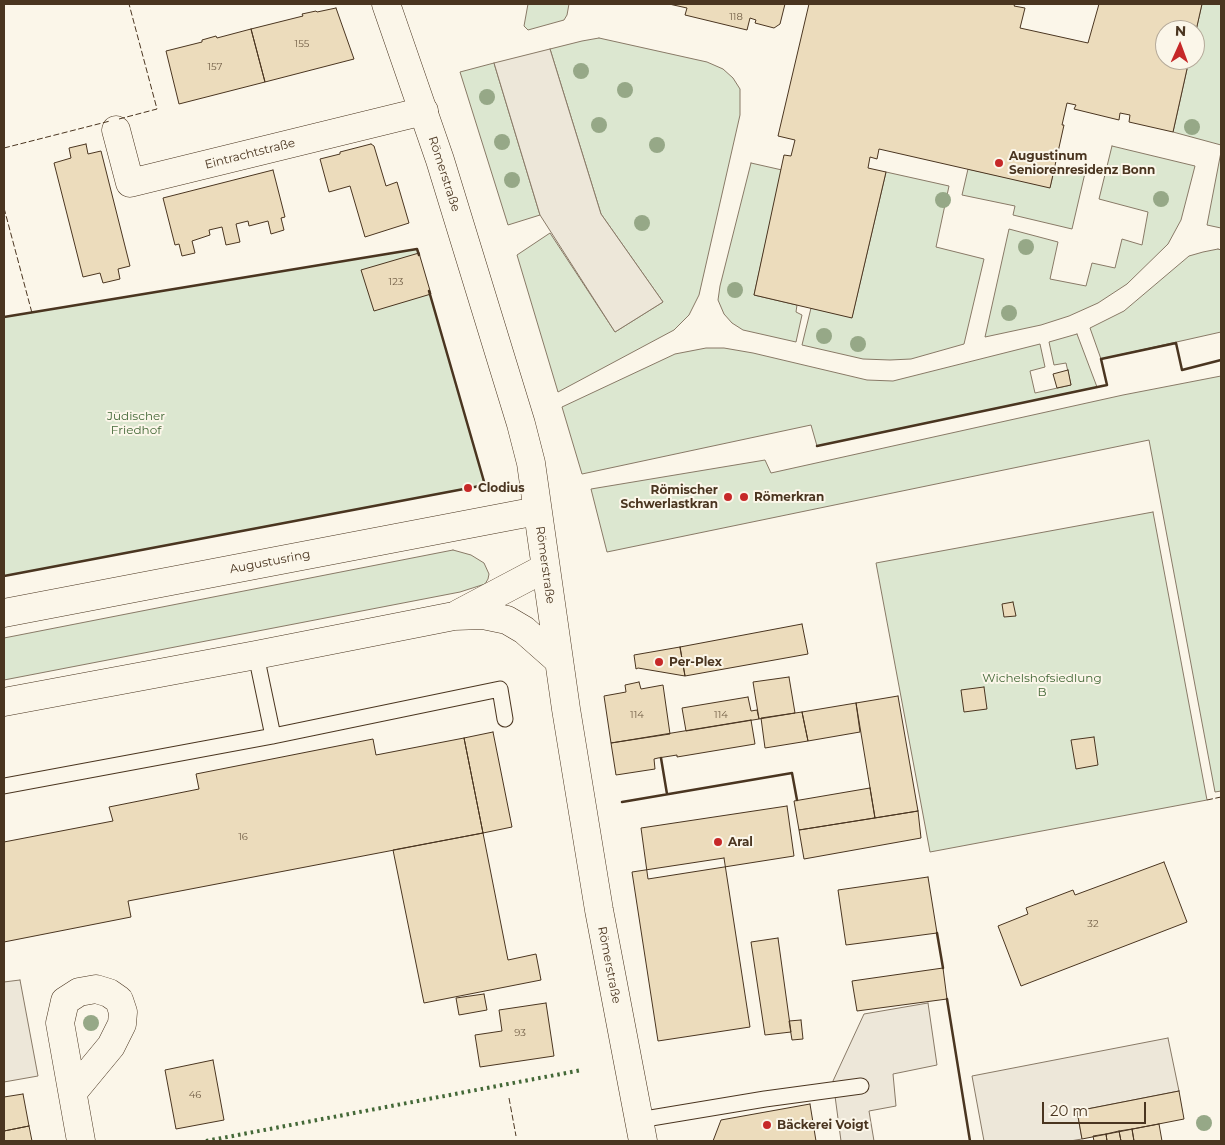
<!DOCTYPE html>
<html>
<head>
<meta charset="utf-8">
<style>
  body { margin:0 }
  #map { position:relative; width:1225px; height:1145px; overflow:hidden; background:#fbf6e9; font-family:Montserrat,sans-serif }
  canvas { display:block }
  .frame { position:absolute; inset:0; border:5px solid #4a3520; pointer-events:none }
  .north { position:absolute; left:1155px; top:20px; width:50px; height:50px; box-sizing:border-box; background:#fbf6e9; border:1px solid #b4a999; border-radius:50%; rotate:2deg; font-size:14px; font-weight:700; line-height:20px; text-align:center; color:#4a3520 }
  .north::after { content:''; display:block; margin:auto; width:18px; height:22px; background:#c62828; clip-path:polygon(50% 0,100% 100%,50% 72%,0 100%) }
  .scale { position:absolute; left:1042px; top:1102px; width:104px; height:22px; box-sizing:border-box; border:2px solid #4a3520; border-top:0; padding-left:6px; font-size:15px; line-height:18px; white-space:nowrap; color:#4a3520; -webkit-text-stroke:4px #fbf6e9; paint-order:stroke }
</style>
</head>
<body>
<div id="map">
<canvas width="1225" height="1145"></canvas>
<div class="frame"></div>
<div class="north">N</div>
<div class="scale">20 m</div>
</div>
<script>
const c = document.querySelector('canvas').getContext('2d');
c.lineJoin = 'round';
function fillPath(path, color) {
  c.fillStyle = color;
  c.fill(path, 'evenodd');
}
function toPath(rows) {
  const path = new Path2D();
  for (const r of rows) {
    path.moveTo(r[0], r[1]);
    for (let i = 2; i < r.length; i += 2) path.lineTo(r[i], r[i + 1]);
  }
  return path;
}
function stroke(path, color, width, dash) {
  c.strokeStyle = color;
  c.lineWidth = width;
  c.lineCap = dash ? 'butt' : 'round';
  c.setLineDash(dash || []);
  c.stroke(path);
}
function write(font, color, halo, rows, align = 'center') {
  c.font = font + ' Montserrat,sans-serif';
  c.lineWidth = 4;
  c.setLineDash([]);
  c.textBaseline = 'middle';
  c.strokeStyle = halo;
  c.fillStyle = color;
  for (const [text, x, y, turn = 0] of rows) {
    c.save();
    c.translate(x, y);
    c.rotate((+turn || 0) * Math.PI / 180);
    c.textAlign = isNaN(turn) ? turn : align;
    if (halo) c.strokeText(text, 0, 0);
    c.fillText(text, 0, 0);
    c.restore();
  }
}
const green = toPath([
  [528,4,569,4,567,15,564,20,528,30,524,26,528,4],
  [1202,4,1221,4,1221,145,1173,132,1189,60,1195,60,1195,35,1202,4],
  [599,38,707,62,723,69,733,78,740,89,740,115,699,295,689,315,674,330,558,392,517,255,550,233,615,332,663,302,601,214,550,49,582,41,599,38],
  [494,63,540,215,508,225,460,72,494,63],
  [1112,146,1195,166,1181,220,1168,244,1127,284,1098,303,1069,316,1041,325,985,337,1009,229,1058,242,1050,279,1086,286,1092,263,1115,268,1122,239,1142,245,1148,212,1099,199,1112,146],
  [1221,152,1221,228,1207,225,1221,152],
  [751,163,782,170,754,295,797,305,796,312,802,315,796,342,743,330,732,323,724,314,718,300,720,286,751,163],
  [1055,167,1085,173,1072,229,1013,215,1015,206,962,195,968,169,1050,187,1055,167],
  [886,172,949,186,936,247,984,259,964,344,911,359,890,360,863,359,802,345,811,308,852,317,886,172],
  [417,249,485,485,4,576,4,317,417,249],
  [1218,249,1221,250,1221,332,1101,359,1090,328,1124,311,1189,256,1203,252,1218,249],
  [1077,334,1097,387,817,446,811,425,582,474,562,407,675,354,706,348,724,348,753,353,867,380,893,381,1040,344,1045,367,1030,371,1035,393,1071,385,1066,363,1054,365,1049,342,1077,334],
  [1221,376,1221,791,1215,792,1149,440,607,552,591,489,765,460,771,473,1123,395,1221,376],
  [1153,512,1207,800,930,852,876,563,1153,512],
  [453,550,471,555,484,563,489,574,488,579,485,584,460,592,4,680,4,638,453,550]
]);
const parking = toPath([
  [550,49,601,214,663,302,615,332,540,215,494,63,550,49],
  [20,980,38,1076,4,1082,4,982,20,980],
  [928,1003,937,1065,893,1074,896,1106,869,1111,874,1141,841,1141,833,1081,864,1014,928,1003],
  [1168,1038,1179,1091,1077,1111,1082,1139,1070,1141,984,1141,972,1076,1168,1038]
]);
const building = toPath([
  [669,4,785,4,780,24,774,28,755,23,756,20,750,18,747,30,685,15,687,8,669,4],
  [809,4,1015,4,1014,6,1025,8,1020,28,1088,43,1099,4,1202,4,1195,35,1195,30,1165,30,1165,60,1189,60,1173,132,1129,122,1130,115,1120,113,1119,120,1074,109,1076,105,1067,103,1062,125,1064,125,1050,188,879,149,877,159,870,157,868,168,886,172,852,318,754,295,784,155,791,156,795,140,778,136,809,4],
  [336,8,354,59,265,82,251,29,303,16,302,14,316,11,317,12,336,8],
  [251,29,265,82,179,104,166,51,202,42,202,40,216,36,217,38,251,29],
  [86,144,88,154,101,151,130,266,118,269,120,279,103,283,100,273,83,277,54,163,71,158,69,148,86,144],
  [371,144,374,146,386,186,397,182,409,223,365,237,350,186,329,192,320,159,340,154,340,152,371,144],
  [273,170,285,217,281,218,284,230,271,234,268,221,249,226,248,221,236,224,240,242,226,245,222,227,209,230,210,235,192,241,195,253,182,256,179,244,175,245,163,198,273,170],
  [419,253,431,294,374,311,361,270,419,253],
  [1068,370,1071,385,1057,388,1053,374,1068,370],
  [1013,602,1016,616,1004,617,1002,604,1013,602],
  [802,624,808,654,685,676,680,647,802,624],
  [680,647,685,676,638,668,636,669,634,655,680,647],
  [789,677,795,713,759,719,753,682,789,677],
  [639,682,641,689,663,685,670,734,611,743,604,696,626,692,625,685,639,682],
  [984,687,987,709,964,712,961,690,984,687],
  [898,696,918,811,875,818,856,703,898,696],
  [748,697,751,711,757,710,759,719,686,731,682,708,748,697],
  [856,703,860,732,808,741,802,712,856,703],
  [802,712,808,741,765,748,761,718,802,712],
  [751,720,755,744,677,757,677,755,658,758,654,759,655,769,616,775,611,743,751,720],
  [493,732,512,827,483,833,464,738,493,732],
  [1094,737,1098,765,1076,769,1071,740,1094,737],
  [464,738,483,833,128,901,131,917,4,942,4,842,113,821,109,807,199,789,196,774,373,739,376,755,464,738],
  [870,788,875,818,799,830,794,801,870,788],
  [787,806,794,856,648,879,641,828,787,806],
  [918,811,921,838,804,859,799,830,918,811],
  [483,833,508,960,536,954,541,980,424,1003,393,850,483,833],
  [724,858,750,1027,658,1041,632,872,724,858],
  [1164,862,1187,922,1021,986,998,926,1028,914,1026,908,1073,890,1075,895,1164,862],
  [928,877,937,933,846,945,838,890,928,877],
  [778,938,791,1032,765,1035,751,942,778,938],
  [943,968,947,999,857,1011,852,981,943,968],
  [484,994,487,1010,459,1015,456,998,484,994],
  [546,1003,554,1056,480,1067,475,1035,502,1031,499,1010,546,1003],
  [801,1020,803,1039,792,1040,789,1021,801,1020],
  [213,1060,224,1120,176,1129,165,1070,213,1060],
  [1179,1091,1184,1119,1082,1139,1077,1111,1179,1091],
  [23,1094,29,1126,4,1131,4,1097,23,1094],
  [810,1104,816,1141,713,1141,721,1120,810,1104],
  [1159,1124,1162,1141,1134,1141,1132,1129,1159,1124],
  [29,1126,32,1141,4,1141,4,1131,29,1126],
  [1132,1129,1134,1141,1121,1141,1119,1131,1132,1129],
  [1119,1131,1121,1141,1107,1141,1106,1134,1119,1131],
  [1106,1134,1107,1141,1094,1141,1093,1136,1106,1134]
]);
const lane = toPath([
  [256,655,273,736],
  [4,786,273,736,500,689,505,719],
  [639,1120,765,1099,861,1086]
]);
const street = toPath([
  [116,130,130,183,424,111],
  [73,1092,111,1046,122,1024,123,1012,119,1000,109,993,96,989,79,992,65,1001,60,1023,81,1141]
]);
const secondary = toPath([
  [386,4,440,160,521,424,531,463,566,709,599,910,643,1141],
  [4,613,537,511],
  [458,614,545,568],
  [4,702,256,655,454,616,483,615,507,620,524,630,558,660]
]);
const hedge = toPath([
  [206,1141,582,1070]
]);
const fence = toPath([
  [119,119,157,109,129,4],
  [4,148,110,121],
  [4,208,32,313],
  [1207,800,1221,797],
  [509,1098,516,1136]
]);
const wall = toPath([
  [4,317,417,249,419,255],
  [817,446,1107,385,1101,359,1176,343,1182,370,1221,360],
  [4,576,485,485,429,291],
  [661,758,667,794],
  [622,802,792,773,797,800],
  [937,933,943,968],
  [947,999,970,1141]
]);
const trees = [
  [581,71],
  [625,90],
  [487,97],
  [599,125],
  [1192,127],
  [502,142],
  [657,145],
  [512,180],
  [1161,199],
  [943,200],
  [642,223],
  [1026,247],
  [735,290],
  [1009,313],
  [824,336],
  [858,344],
  [91,1023],
  [1204,1123]
];
const markers = [
  [999,163,5,"#c62828"],
  [468,488,5,"#c62828"],
  [728,497,5,"#c62828"],
  [744,497,5,"#c62828"],
  [659,662,5,"#c62828"],
  [718,842,5,"#c62828"],
  [767,1125,5,"#c62828"]
];
const numberNames = [
  ["118",736,17],
  ["155",302,44],
  ["157",215,67],
  ["123",396,282],
  ["114",637,715],
  ["114",721,715],
  ["16",243,837],
  ["32",1093,924],
  ["93",520,1033],
  ["46",195,1095]
];
const streetNames = [
  ["Eintrachtstraße",250,154,-14],
  ["Römerstraße",444,174,72],
  ["Augustusring",270,562,-11],
  ["Römerstraße",545,565,82],
  ["Römerstraße",609,965,79]
];
const poiNames = [
  ["Augustinum",1009,156],
  ["Seniorenresidenz Bonn",1009,170],
  ["Clodius",478,488],
  ["Römischer",718,490,"right"],
  ["Schwerlastkran",718,504,"right"],
  ["Römerkran",754,497],
  ["Per-Plex",669,662],
  ["Aral",728,842],
  ["Bäckerei Voigt",777,1125]
];
const parkNames = [
  ["Jüdischer",136,416],
  ["Friedhof",136,430],
  ["Wichelshofsiedlung",1042,678],
  ["B",1042,692]
];
fillPath(green, '#dce7d0');
stroke(green, '#887966', 1);
fillPath(parking, '#ede7d9');
stroke(parking, '#887966', 1);
fillPath(building, '#ecdcbc');
stroke(building, '#4a3520', 1);
stroke(lane, '#4a3520', 17);
stroke(street, '#4a3520', 29);
stroke(secondary, '#4a3520', 29);
stroke(lane, '#fbf6e9', 15);
stroke(street, '#fbf6e9', 28);
stroke(secondary, '#fbf6e9', 28);
stroke(hedge, '#436837', 4, [2.5, 4]);
stroke(fence, '#4a3520', 1, [6, 2.5]);
stroke(wall, '#4a3520', 2.5);
c.fillStyle = '#96a887';
for (const [x, y] of trees) {
  c.beginPath();
  c.arc(x, y, 8, 0, 2 * Math.PI);
  c.fill();
}
for (const [x, y, r, color] of markers) {
  const dot = new Path2D();
  dot.arc(x, y, r, 0, 2 * Math.PI);
  c.fillStyle = color;
  c.fill(dot);
  stroke(dot, '#fbf6e9', 2);
}
write('10px', '#725f47', null, numberNames);
write('12px', '#4a3520', '#fbf6e9', streetNames);
write('bold 12px', '#4a3520', '#fbf6e9', poiNames, 'left');
write('12px', '#436837', '#fbf6e9', parkNames);
</script>
</body>
</html>
